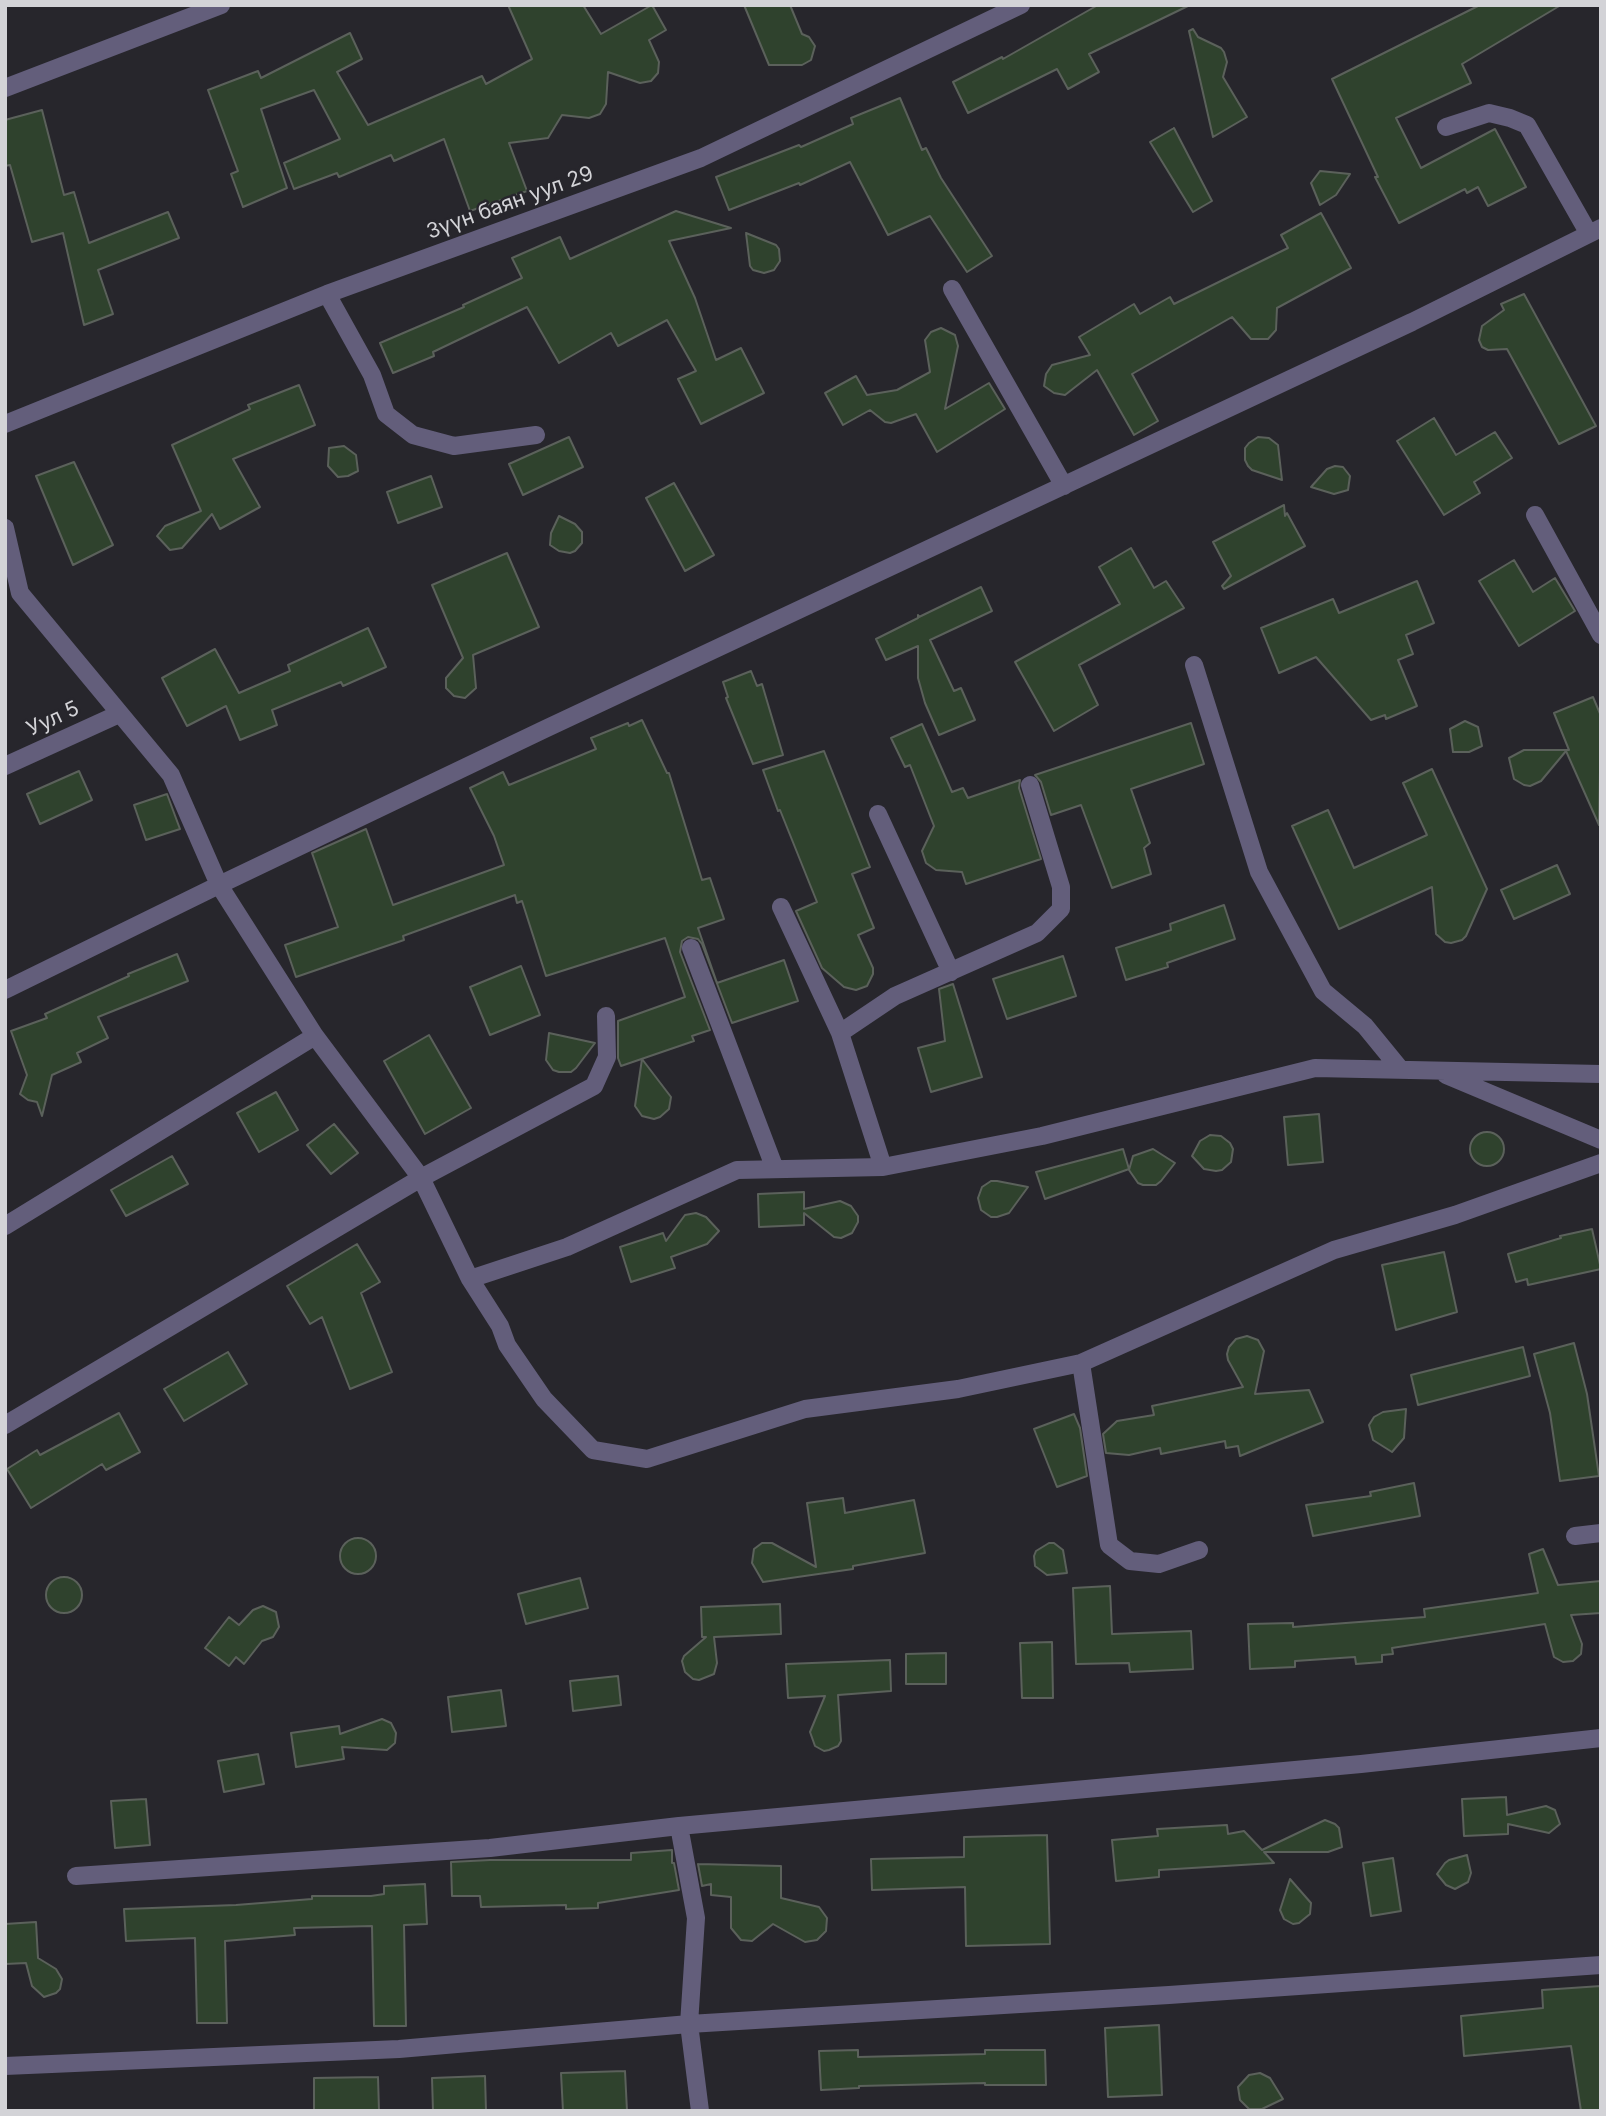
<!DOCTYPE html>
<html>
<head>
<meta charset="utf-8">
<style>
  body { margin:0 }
  #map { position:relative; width:1606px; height:2116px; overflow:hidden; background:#27262c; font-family:Inter,sans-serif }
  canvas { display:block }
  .frame { position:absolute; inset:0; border:7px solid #d3d3d7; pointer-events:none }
</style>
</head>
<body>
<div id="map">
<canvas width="1606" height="2116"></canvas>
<div class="frame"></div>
</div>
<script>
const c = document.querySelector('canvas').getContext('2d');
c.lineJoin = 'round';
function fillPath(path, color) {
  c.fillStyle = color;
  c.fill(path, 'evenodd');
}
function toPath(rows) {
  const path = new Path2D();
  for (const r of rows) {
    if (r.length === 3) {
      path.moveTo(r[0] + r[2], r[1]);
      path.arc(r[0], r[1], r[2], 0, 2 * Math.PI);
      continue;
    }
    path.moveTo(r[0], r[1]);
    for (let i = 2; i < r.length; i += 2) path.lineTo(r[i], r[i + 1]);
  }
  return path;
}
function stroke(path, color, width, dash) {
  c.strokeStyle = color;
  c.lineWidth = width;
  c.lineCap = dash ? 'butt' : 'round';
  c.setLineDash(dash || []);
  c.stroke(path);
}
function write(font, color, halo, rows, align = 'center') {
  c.font = font + ' Inter,sans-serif';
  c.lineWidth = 5;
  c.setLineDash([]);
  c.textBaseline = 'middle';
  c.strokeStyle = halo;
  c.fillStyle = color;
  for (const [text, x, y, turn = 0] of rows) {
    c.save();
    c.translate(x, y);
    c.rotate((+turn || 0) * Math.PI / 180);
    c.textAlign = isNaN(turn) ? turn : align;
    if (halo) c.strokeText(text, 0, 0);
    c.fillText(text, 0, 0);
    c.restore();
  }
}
const building = toPath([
  [508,5,583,5,601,34,652,5,666,30,649,40,659,62,658,73,651,81,640,83,608,72,606,104,600,114,589,118,562,115,548,138,509,143,527,191,470,211,444,139,394,161,391,155,339,177,337,173,294,189,284,163,340,139,314,90,261,109,287,188,243,207,231,174,238,171,208,90,258,71,261,78,350,33,362,59,337,72,368,125,482,76,486,84,532,59,508,5],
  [744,5,790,5,802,34,809,37,815,46,811,60,802,65,769,65,744,5],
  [1098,5,1190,5,1089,54,1099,72,1068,89,1057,69,968,113,953,82,1002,57,1003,59,1098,5],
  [1480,5,1561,5,1462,64,1471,83,1396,118,1421,168,1495,129,1526,187,1488,206,1478,187,1467,193,1465,189,1399,223,1375,177,1378,177,1332,79,1480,5],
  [1193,29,1198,37,1221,48,1224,52,1227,62,1223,77,1247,117,1213,137,1189,31,1193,29],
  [900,98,922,150,926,148,941,178,992,256,967,272,930,216,888,235,850,162,800,185,799,183,729,210,716,177,799,145,801,147,853,124,851,118,900,98],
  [42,110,64,195,74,192,89,243,168,212,179,238,98,270,113,314,84,325,63,233,32,242,10,165,5,166,5,120,42,110],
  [1174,128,1212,201,1193,212,1150,142,1174,128],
  [1320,171,1350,174,1336,195,1320,205,1311,183,1320,171],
  [676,211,731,228,669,241,695,298,716,360,741,348,764,393,701,424,678,379,696,371,667,320,618,346,611,333,559,363,527,307,433,352,434,356,393,373,380,343,464,307,463,305,522,278,512,258,560,237,570,259,676,211],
  [1321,213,1351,268,1277,308,1276,330,1268,339,1251,339,1232,317,1132,374,1158,421,1134,435,1097,370,1065,395,1054,393,1044,386,1046,374,1052,365,1090,355,1079,337,1134,304,1140,314,1170,297,1174,304,1288,248,1281,235,1321,213],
  [746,233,776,245,779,249,780,261,774,270,764,273,753,270,750,266,746,233],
  [1524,294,1596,426,1559,444,1507,349,1488,350,1482,347,1479,340,1482,326,1504,310,1501,304,1524,294],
  [941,328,955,335,958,346,945,409,989,383,1005,409,937,452,916,414,891,423,885,422,870,410,843,425,825,393,856,376,867,395,897,390,930,372,925,340,931,332,941,328],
  [299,385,315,425,233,459,260,507,220,529,212,514,182,548,170,550,157,536,165,526,201,511,172,445,250,409,248,405,299,385],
  [1434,418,1456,455,1495,432,1512,458,1474,482,1480,493,1444,515,1397,441,1434,418],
  [569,437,583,467,523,495,509,464,569,437],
  [1258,437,1269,438,1278,445,1282,480,1252,470,1248,466,1245,460,1245,448,1249,443,1258,437],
  [344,446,356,455,358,471,348,476,338,477,328,466,329,448,344,446],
  [74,462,113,545,73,565,36,476,74,462],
  [1335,466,1343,467,1350,476,1348,490,1334,494,1311,487,1327,469,1335,466],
  [431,476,442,507,398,523,387,492,431,476],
  [674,483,714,555,685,571,646,498,674,483],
  [1284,505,1285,516,1287,513,1305,546,1224,589,1222,586,1231,576,1213,542,1284,505],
  [559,516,575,524,582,532,582,543,575,551,570,553,559,551,550,545,551,533,559,516],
  [1131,548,1154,588,1166,581,1184,608,1079,665,1098,705,1054,731,1015,662,1120,604,1099,567,1131,548],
  [507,553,539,627,473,655,476,688,465,698,454,696,446,688,446,678,463,658,432,585,507,553],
  [1514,560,1533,592,1555,578,1575,611,1519,646,1479,581,1514,560],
  [1417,581,1434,623,1406,635,1413,654,1398,660,1417,706,1386,719,1385,715,1371,720,1316,657,1279,673,1261,628,1333,599,1339,613,1417,581],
  [981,587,992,611,930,640,954,691,961,688,975,720,939,735,925,703,918,678,918,646,886,660,876,639,918,618,918,615,919,617,981,587],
  [368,628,386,667,343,686,341,682,272,710,277,725,240,740,226,706,187,726,162,678,215,649,239,693,290,671,288,665,368,628],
  [751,671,757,686,762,684,783,755,753,764,726,698,728,697,723,682,751,671],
  [1593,697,1601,716,1599,825,1566,751,1541,781,1530,786,1524,785,1514,779,1509,758,1524,750,1569,750,1554,713,1593,697],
  [642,720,667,773,669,773,702,880,710,878,724,919,698,928,717,983,784,960,798,1001,732,1023,702,944,698,939,688,937,682,941,680,952,710,1030,692,1036,694,1041,621,1066,618,1058,618,1021,685,997,665,938,546,976,522,901,517,903,515,895,403,936,404,940,296,977,285,945,338,927,312,853,366,829,393,905,504,865,494,836,470,788,503,772,509,785,596,749,591,738,628,723,629,726,642,720],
  [1465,721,1478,727,1482,746,1469,752,1453,752,1450,729,1465,721],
  [1191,723,1204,764,1131,789,1150,843,1144,848,1151,874,1112,888,1081,805,1051,815,1041,782,1035,775,1191,723],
  [922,724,952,792,963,788,968,798,1020,780,1019,788,1041,859,966,884,962,872,936,870,926,863,922,851,934,826,910,765,905,767,891,738,922,724],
  [824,751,870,867,852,874,874,928,858,935,873,968,873,974,867,986,856,990,844,987,822,968,796,911,817,902,780,810,778,811,763,770,824,751],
  [1432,769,1487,889,1466,936,1462,940,1451,943,1445,942,1436,934,1432,887,1339,929,1292,826,1328,810,1354,868,1427,835,1403,783,1432,769],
  [79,771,92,800,40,824,27,794,79,771],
  [167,794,180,829,146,840,134,805,167,794],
  [1557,865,1570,894,1514,919,1501,890,1557,865],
  [1224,905,1235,939,1167,963,1168,967,1126,980,1116,948,1171,930,1170,924,1224,905],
  [177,954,188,981,98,1017,108,1038,77,1053,81,1062,52,1075,42,1116,37,1102,28,1100,20,1094,27,1075,11,1031,47,1018,45,1014,129,976,128,974,177,954],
  [1063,956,1076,996,1007,1019,993,979,1063,956],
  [521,966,540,1015,490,1035,470,987,521,966],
  [953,984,982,1077,931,1092,918,1048,945,1041,939,989,953,984],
  [549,1033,595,1043,576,1068,571,1072,559,1072,553,1070,546,1060,549,1033],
  [429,1035,471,1108,425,1134,384,1061,429,1035],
  [642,1059,671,1097,669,1109,660,1117,654,1119,642,1116,635,1106,642,1059],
  [276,1092,298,1130,259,1152,237,1113,276,1092],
  [1319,1114,1323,1162,1288,1165,1284,1117,1319,1114],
  [334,1124,358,1153,331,1174,307,1145,334,1124],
  [1487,1149,17],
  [1210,1135,1221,1136,1230,1143,1233,1149,1231,1162,1222,1170,1216,1171,1204,1169,1192,1156,1200,1141,1210,1135],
  [1123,1149,1129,1169,1045,1199,1036,1172,1123,1149],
  [1153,1149,1175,1163,1161,1181,1156,1185,1143,1185,1138,1183,1129,1170,1133,1156,1153,1149],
  [172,1156,188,1184,126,1216,111,1190,172,1156],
  [991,1181,997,1181,1028,1187,1009,1213,997,1217,991,1217,981,1210,978,1198,982,1187,991,1181],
  [804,1192,804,1209,840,1201,851,1206,858,1216,858,1222,852,1233,841,1238,834,1237,804,1213,804,1225,759,1227,758,1194,804,1192],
  [696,1213,706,1217,719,1231,707,1244,671,1257,675,1268,631,1282,620,1247,663,1233,666,1241,685,1215,696,1213],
  [1592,1229,1601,1269,1528,1285,1527,1279,1516,1282,1508,1254,1561,1238,1560,1236,1592,1229],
  [357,1244,380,1282,361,1293,392,1372,350,1389,322,1317,310,1324,287,1286,357,1244],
  [1444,1252,1457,1312,1396,1330,1382,1265,1444,1252],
  [1247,1336,1258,1340,1264,1351,1255,1394,1309,1390,1323,1422,1240,1456,1238,1446,1226,1448,1225,1441,1161,1454,1160,1448,1129,1455,1106,1453,1103,1434,1117,1421,1154,1415,1152,1406,1243,1387,1228,1360,1227,1354,1229,1347,1236,1339,1247,1336],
  [1574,1343,1587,1394,1599,1476,1560,1481,1550,1413,1534,1354,1574,1343],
  [1523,1347,1530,1376,1418,1405,1411,1375,1523,1347],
  [228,1352,247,1384,184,1421,164,1389,228,1352],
  [1406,1409,1404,1438,1392,1452,1373,1440,1369,1425,1374,1417,1383,1412,1406,1409],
  [119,1413,140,1452,106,1470,102,1464,31,1508,7,1469,37,1450,40,1455,119,1413],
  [1074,1414,1080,1428,1087,1476,1057,1487,1034,1429,1074,1414],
  [1414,1483,1420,1516,1313,1536,1306,1505,1371,1496,1370,1492,1414,1483],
  [843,1498,845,1513,914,1500,925,1553,853,1566,853,1569,763,1582,752,1563,754,1549,762,1543,772,1543,816,1567,807,1503,843,1498],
  [358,1556,18],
  [1049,1543,1054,1543,1063,1550,1067,1573,1047,1575,1035,1566,1034,1556,1036,1551,1049,1543],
  [1543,1549,1558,1585,1601,1581,1601,1613,1571,1615,1582,1644,1581,1654,1573,1661,1563,1662,1554,1657,1545,1624,1392,1648,1393,1654,1382,1655,1382,1662,1356,1664,1355,1657,1295,1661,1295,1667,1250,1669,1248,1624,1293,1623,1293,1627,1425,1617,1424,1609,1538,1593,1529,1554,1543,1549],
  [64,1595,18],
  [580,1578,588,1608,526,1624,518,1594,580,1578],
  [1110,1586,1112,1634,1191,1631,1193,1669,1130,1672,1129,1663,1076,1664,1073,1588,1110,1586],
  [780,1604,781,1634,714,1637,717,1663,714,1674,699,1680,693,1679,685,1672,682,1661,684,1656,706,1637,702,1637,701,1607,780,1604],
  [263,1606,276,1612,279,1627,273,1637,262,1641,244,1664,236,1657,229,1666,205,1648,229,1617,239,1625,253,1610,263,1606],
  [1052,1642,1053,1698,1022,1698,1020,1643,1052,1642],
  [946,1653,946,1684,906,1684,906,1654,946,1653],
  [890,1660,891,1691,838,1695,841,1741,838,1746,829,1750,824,1751,815,1746,810,1732,825,1696,788,1698,786,1664,890,1660],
  [618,1676,621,1705,573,1711,570,1681,618,1676],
  [501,1690,506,1726,452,1732,448,1697,501,1690],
  [382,1719,391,1723,396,1733,395,1743,387,1750,342,1747,344,1759,296,1767,291,1733,339,1726,340,1734,382,1719],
  [258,1754,264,1784,224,1792,218,1761,258,1754],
  [1506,1797,1507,1815,1546,1806,1555,1810,1560,1824,1549,1833,1508,1824,1508,1834,1464,1836,1462,1799,1506,1797],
  [146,1799,150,1845,115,1848,111,1801,146,1799],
  [1325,1820,1335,1824,1339,1828,1342,1847,1328,1852,1264,1852,1274,1863,1159,1870,1159,1877,1116,1881,1112,1840,1158,1836,1157,1829,1227,1825,1228,1834,1244,1831,1262,1850,1325,1820],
  [1047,1835,1050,1944,966,1946,965,1887,872,1890,871,1859,964,1857,964,1837,1047,1835],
  [672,1850,672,1863,674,1863,679,1890,598,1903,598,1908,566,1909,566,1905,481,1907,480,1896,452,1896,451,1862,490,1860,631,1860,631,1853,672,1850],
  [1467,1855,1471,1873,1468,1882,1455,1889,1446,1885,1437,1874,1445,1863,1449,1860,1467,1855],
  [1393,1858,1401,1911,1371,1916,1363,1863,1393,1858],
  [698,1864,781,1866,781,1898,819,1907,827,1918,826,1931,817,1940,805,1942,773,1924,752,1941,741,1940,731,1928,731,1897,711,1895,711,1884,702,1886,698,1864],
  [1290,1879,1311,1903,1310,1914,1299,1923,1293,1924,1284,1919,1280,1910,1290,1879],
  [425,1884,427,1924,404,1925,406,2026,374,2026,372,1926,294,1928,295,1935,225,1941,227,2023,197,2023,195,1938,126,1941,124,1909,236,1905,312,1899,312,1896,371,1896,384,1894,384,1886,425,1884],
  [36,1922,38,1958,56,1969,62,1979,60,1989,56,1993,44,1997,32,1986,26,1963,5,1964,5,1924,36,1922],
  [1601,1986,1601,2111,1581,2111,1571,2046,1464,2056,1461,2016,1543,2008,1542,1990,1601,1986],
  [1159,2025,1162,2095,1108,2097,1105,2028,1159,2025],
  [858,2050,858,2057,985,2054,985,2050,1045,2050,1046,2085,985,2085,985,2083,859,2086,859,2088,821,2090,819,2051,858,2050],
  [625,2071,627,2111,563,2111,561,2073,625,2071],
  [1260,2073,1270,2078,1283,2099,1262,2109,1249,2109,1240,2100,1238,2087,1249,2075,1260,2073],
  [485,2076,486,2111,433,2111,432,2078,485,2076],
  [378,2077,379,2111,314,2110,314,2078,378,2077]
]);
const minor = toPath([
  [5,88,221,5],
  [1446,127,1489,113,1510,118,1527,125,1589,234],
  [952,289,1064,486],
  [327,294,372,375,386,414,413,435,454,446,536,435],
  [5,424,327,294,701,158,1021,5],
  [1535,515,1601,635],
  [5,528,20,593,171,775,219,885,315,1036,421,1178,470,1279,500,1326,507,1345,544,1399,593,1450,647,1459,805,1409,958,1389,1081,1363,1334,1250,1455,1215,1601,1163],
  [1194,665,1259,872,1323,991,1365,1026,1401,1070],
  [5,766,119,714],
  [878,814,951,972],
  [781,907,840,1033,883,1167],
  [691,948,775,1169],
  [5,990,219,885,545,729,1412,322,1601,228],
  [840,1033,895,996,1037,933,1061,909,1061,887,1030,785],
  [1446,1075,1601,1140],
  [5,1226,315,1036],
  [470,1279,567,1247,737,1170,883,1167,1042,1136,1315,1068,1601,1074],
  [1081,1363,1109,1545,1130,1561,1159,1564,1199,1550],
  [5,1425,421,1178,594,1086,607,1057,606,1016],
  [1575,1536,1601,1533],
  [679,1826,696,1918,689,2024,700,2111],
  [76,1876,490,1848,679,1826,1361,1764,1601,1738],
  [5,2066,399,2049,689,2024,1169,1995,1601,1965]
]);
const streetNames = [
  ["Зүүн баян уул 29",510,203,-20],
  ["Уул 5",53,719,-25]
];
fillPath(building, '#2f422d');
stroke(building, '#5b615b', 2);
stroke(minor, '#635e7b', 18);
write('21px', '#d3d3d7', '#27262c', streetNames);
</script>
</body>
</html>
